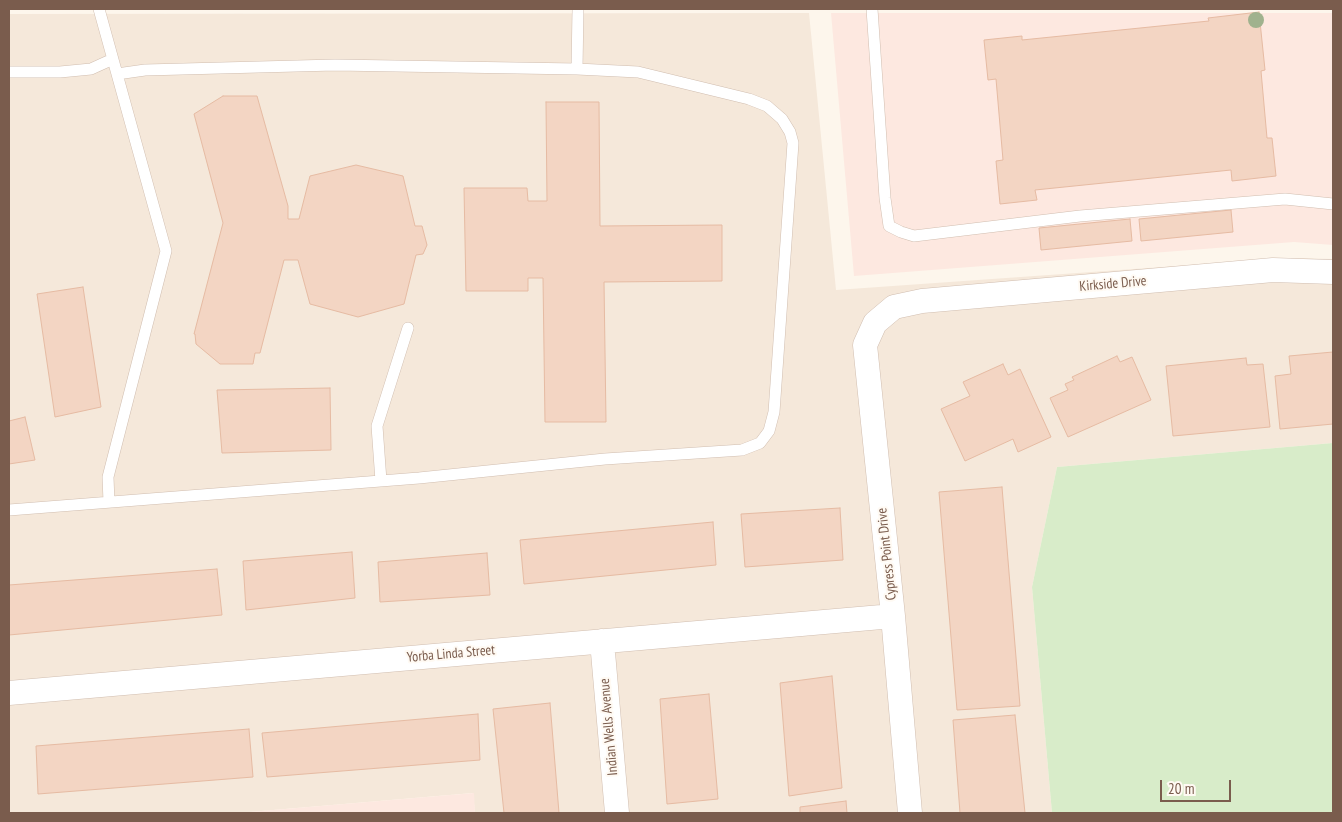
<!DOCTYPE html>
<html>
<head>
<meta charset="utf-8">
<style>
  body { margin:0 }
  #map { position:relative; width:1342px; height:822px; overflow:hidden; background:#fdf6ec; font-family:"PT Sans Narrow",sans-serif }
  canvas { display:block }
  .frame { position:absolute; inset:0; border:10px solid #7a5c4d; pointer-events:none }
  .scale { position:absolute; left:1160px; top:780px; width:71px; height:22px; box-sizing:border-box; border:2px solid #7a5c4d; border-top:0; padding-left:6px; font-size:15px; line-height:18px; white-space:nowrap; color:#7a5c4d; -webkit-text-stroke:4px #fffaf3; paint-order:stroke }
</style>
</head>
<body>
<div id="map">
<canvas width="1342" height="822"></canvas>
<div class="frame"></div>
<div class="scale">20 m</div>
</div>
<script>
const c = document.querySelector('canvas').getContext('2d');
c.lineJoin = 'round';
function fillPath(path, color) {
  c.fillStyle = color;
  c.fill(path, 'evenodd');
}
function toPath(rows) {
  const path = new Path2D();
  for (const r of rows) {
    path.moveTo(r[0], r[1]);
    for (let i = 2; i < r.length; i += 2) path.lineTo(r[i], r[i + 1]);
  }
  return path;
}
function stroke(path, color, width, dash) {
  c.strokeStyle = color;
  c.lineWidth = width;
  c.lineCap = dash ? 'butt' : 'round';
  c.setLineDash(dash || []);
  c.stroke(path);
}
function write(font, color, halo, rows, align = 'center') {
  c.font = font + ' "PT Sans Narrow",sans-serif';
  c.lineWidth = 4;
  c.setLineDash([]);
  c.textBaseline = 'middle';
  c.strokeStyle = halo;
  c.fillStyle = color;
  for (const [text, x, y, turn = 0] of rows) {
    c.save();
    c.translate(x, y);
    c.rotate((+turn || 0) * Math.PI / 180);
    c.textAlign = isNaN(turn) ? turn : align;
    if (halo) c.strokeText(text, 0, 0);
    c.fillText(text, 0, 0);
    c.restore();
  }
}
const residential = toPath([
  [809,13,836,290,1290,258,1333,259,1333,443,1057,467,1032,587,1052,813,475,813,473,793,238,813,9,813,9,14]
]);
const commercial = toPath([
  [831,13,1333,13,1333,245,1294,242,854,276],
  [474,793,475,813,238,813]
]);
const green = toPath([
  [1333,443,1333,813,1052,813,1032,587,1057,467]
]);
const building = toPath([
  [1259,12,1265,70,1261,71,1267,138,1272,138,1276,176,1232,181,1231,170,1035,190,1037,200,1000,204,996,161,1003,160,996,79,988,80,984,40,1022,36,1022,40,1209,21,1208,18,1259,12],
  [223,96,257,96,288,206,288,219,299,219,310,176,356,165,403,176,415,226,422,226,427,245,423,254,416,255,404,304,358,317,310,304,298,260,284,260,260,353,255,353,253,364,220,364,196,344,195,334,194,334,223,223,194,114,223,96],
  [546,102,599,102,600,226,722,225,722,281,604,282,606,422,545,422,543,278,528,278,528,291,466,291,464,188,527,188,528,201,547,201,546,102],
  [1231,210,1233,232,1141,241,1139,219,1231,210],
  [1130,219,1132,241,1041,250,1039,228,1130,219],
  [83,287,101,407,55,417,37,294,83,287],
  [1333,352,1333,424,1280,429,1275,376,1291,374,1289,356,1333,352],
  [1117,356,1120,362,1132,357,1151,400,1068,437,1050,398,1068,390,1065,384,1074,380,1072,377,1117,356],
  [1246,358,1247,365,1263,364,1270,427,1173,436,1166,366,1246,358],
  [1003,364,1008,375,1020,369,1051,437,1018,452,1013,439,965,461,941,409,970,396,963,382,1003,364],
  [330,388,331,450,222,453,217,390,330,388],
  [25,417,35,460,9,464,9,421,25,417],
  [1002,487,1020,706,957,710,939,492,1002,487],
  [840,508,843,560,745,567,741,514,840,508],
  [713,522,716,565,524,584,520,540,713,522],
  [352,552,355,598,246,610,243,561,352,552],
  [487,553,490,595,380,602,378,562,487,553],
  [217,569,222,615,9,635,9,585,217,569],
  [832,676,842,788,789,796,780,683,832,676],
  [709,694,718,799,667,804,660,699,709,694],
  [550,703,559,813,504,813,493,709,550,703],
  [478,714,480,760,267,777,262,733,478,714],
  [1015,715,1025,813,960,813,953,720,1015,715],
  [249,729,253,777,38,794,36,746,249,729],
  [846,801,847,813,800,813,800,807,846,801]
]);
const service = toPath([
  [99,9,166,251,108,477,109,502],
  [872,9,885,198,889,226,901,232,914,236,1080,216,1285,199,1333,204],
  [577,69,578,9],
  [9,72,60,72,91,69,113,59],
  [381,481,377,426,408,328],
  [9,510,419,478,605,459,742,450,760,443,769,431,774,412,793,143,790,132,782,119,767,106,749,99,638,72,577,69,335,65,145,70,117,74]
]);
const minor = toPath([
  [602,641,617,813],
  [9,693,893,616],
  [910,813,893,616,865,345,875,323,894,307,922,301,1273,270,1333,272]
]);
const trees = [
  [1256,20]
];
const streetNames = [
  ["Kirkside Drive",1113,284,-5],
  ["Cypress Point Drive",887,554,-96],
  ["Yorba Linda Street",451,654,-5],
  ["Indian Wells Avenue",609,727,-95]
];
fillPath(residential, '#f5e8da');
fillPath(commercial, '#fde8e0');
fillPath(green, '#d8ecc9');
fillPath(building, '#f3d5c3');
stroke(building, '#e6bba3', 1);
stroke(service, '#d1beb0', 12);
stroke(minor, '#d1beb0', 25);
stroke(service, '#fff', 11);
stroke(minor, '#fff', 24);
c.fillStyle = '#a0b28e';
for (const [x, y] of trees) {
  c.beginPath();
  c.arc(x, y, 8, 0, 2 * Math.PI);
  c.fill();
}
write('14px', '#7a5c4d', '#fffaf3', streetNames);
</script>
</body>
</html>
